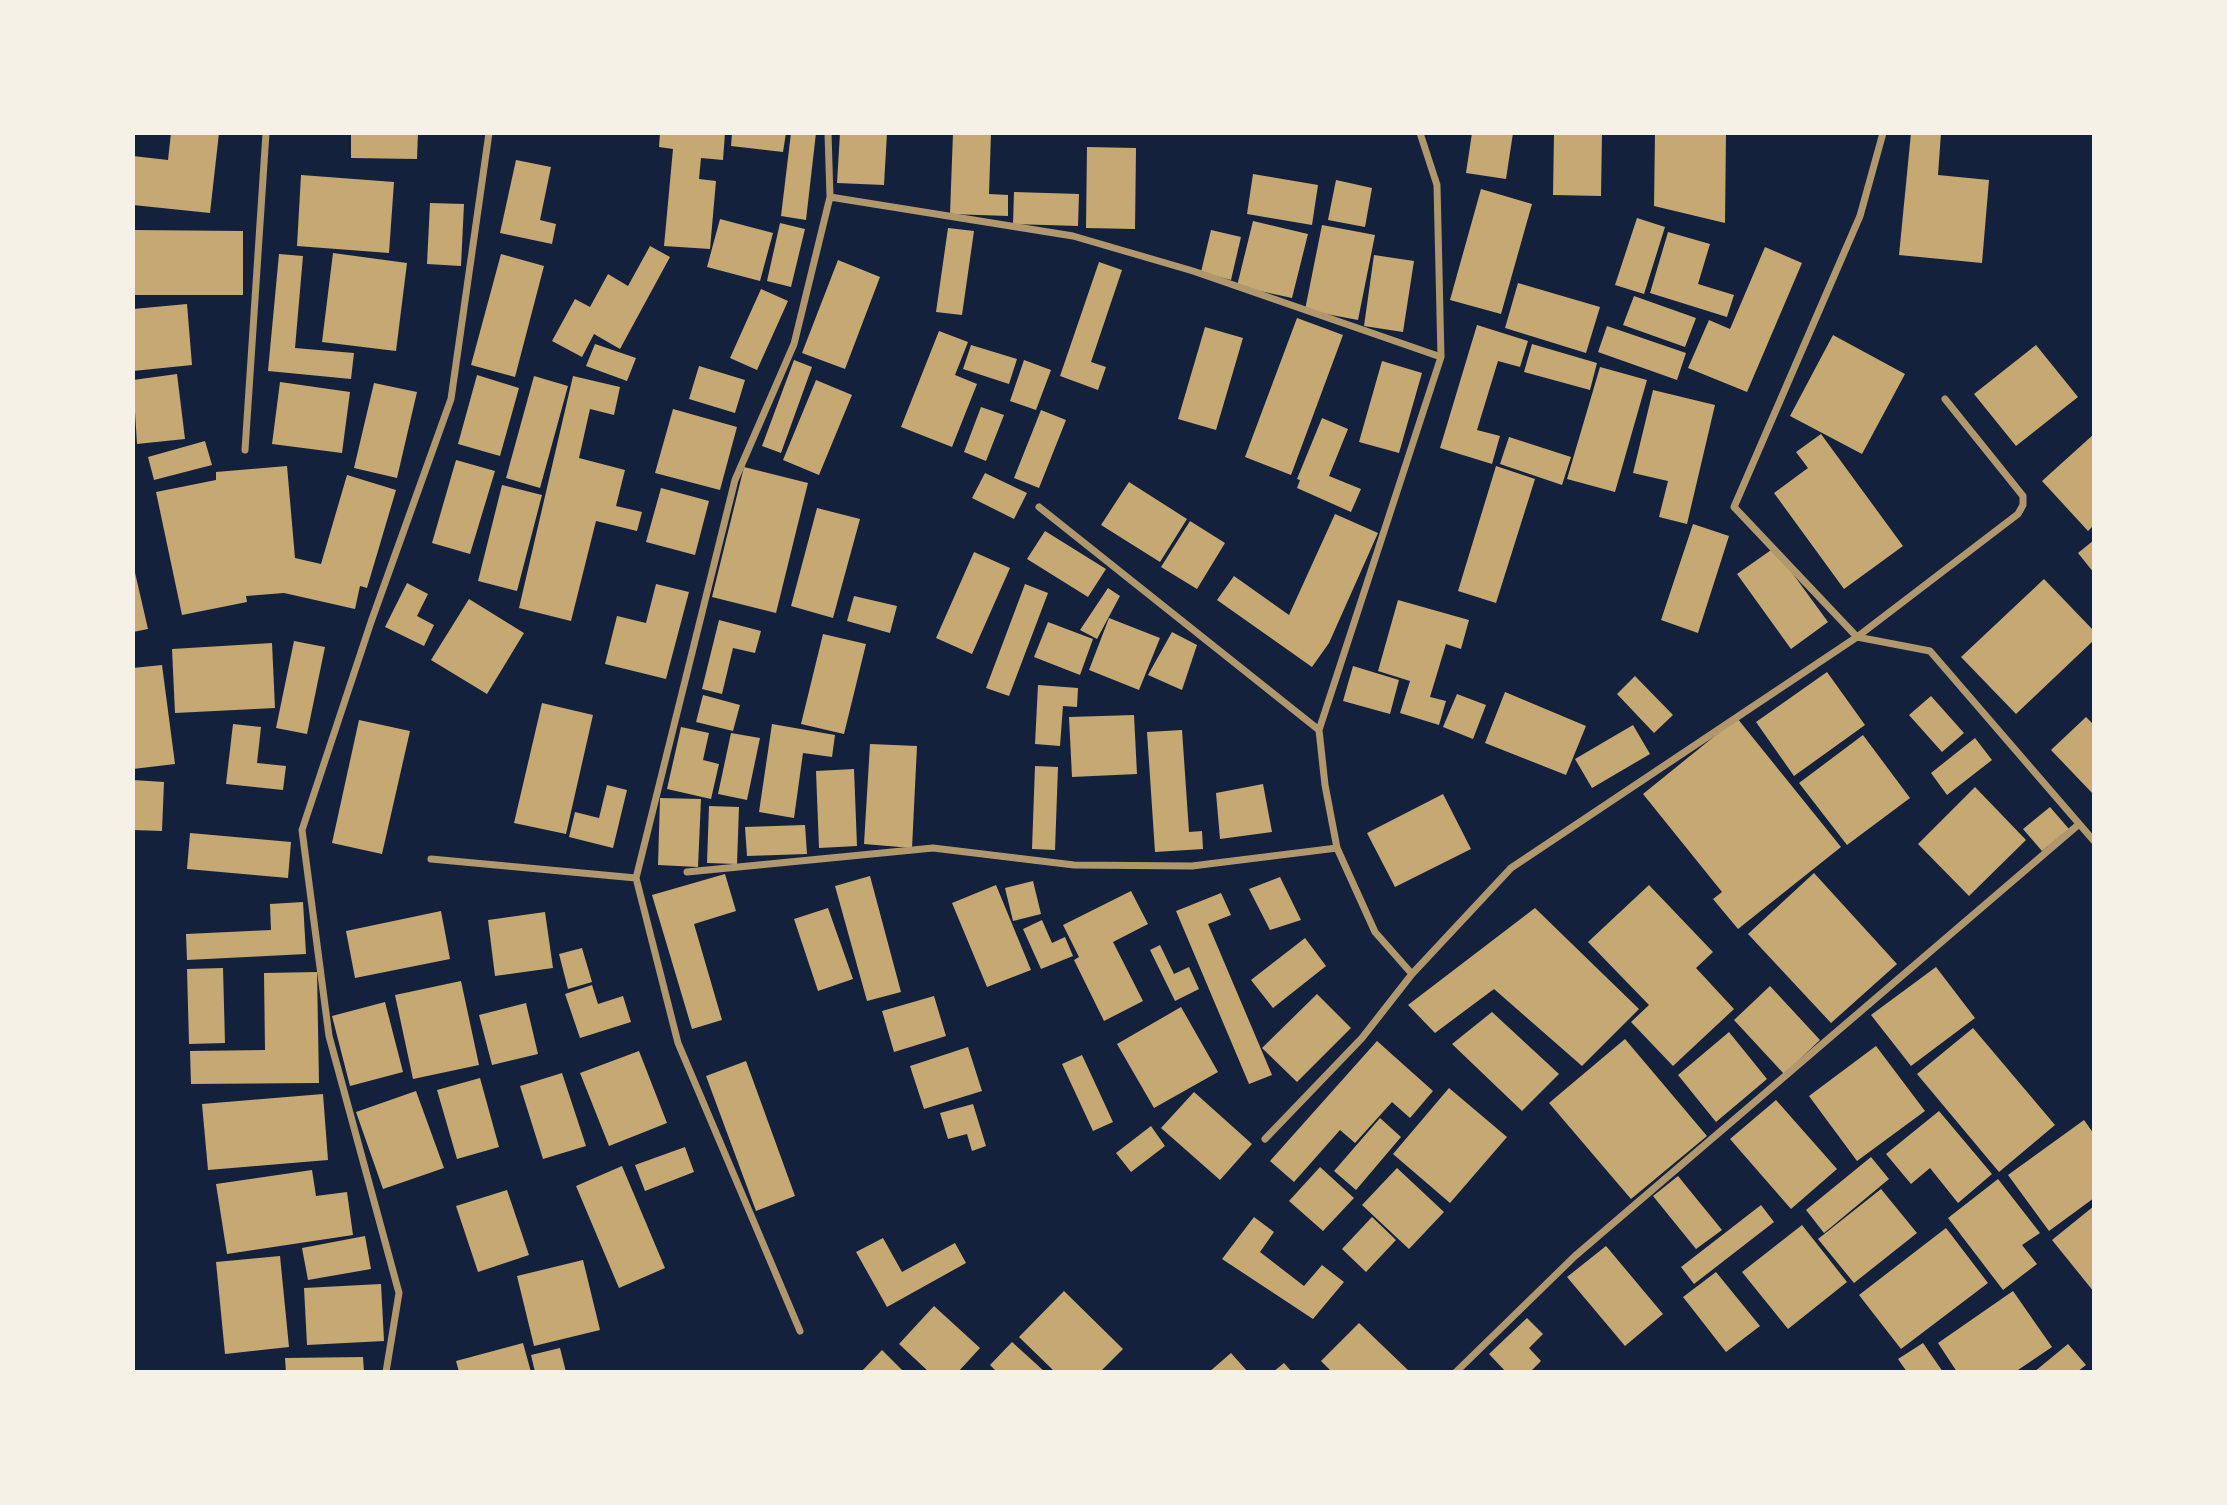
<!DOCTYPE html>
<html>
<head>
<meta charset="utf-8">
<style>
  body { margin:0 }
  #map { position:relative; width:2227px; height:1505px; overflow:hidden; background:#14213d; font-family:"Nunito Sans",sans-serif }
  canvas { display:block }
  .frame { position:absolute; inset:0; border:135px solid #f6f1e7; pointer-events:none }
</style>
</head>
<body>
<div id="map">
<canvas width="2227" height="1505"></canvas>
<div class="frame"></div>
</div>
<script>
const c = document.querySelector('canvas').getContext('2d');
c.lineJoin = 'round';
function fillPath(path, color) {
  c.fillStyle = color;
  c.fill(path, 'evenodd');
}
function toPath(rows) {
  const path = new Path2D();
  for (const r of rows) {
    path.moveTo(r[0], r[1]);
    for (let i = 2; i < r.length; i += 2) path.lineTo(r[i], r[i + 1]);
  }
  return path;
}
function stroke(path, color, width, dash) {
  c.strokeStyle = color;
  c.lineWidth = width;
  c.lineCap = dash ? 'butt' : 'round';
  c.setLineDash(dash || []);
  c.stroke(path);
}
const building = toPath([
  [171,133,219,133,210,213,133,205,133,156,168,160],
  [351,133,418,133,417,159,351,158],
  [660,133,725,133,723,160,701,158,699,179,716,181,710,249,664,246,673,149,659,147],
  [732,133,786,133,783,152,731,146],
  [791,133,816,133,806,220,781,216],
  [840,133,887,133,884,185,837,183],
  [953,133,991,133,989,194,1008,195,1008,216,950,214],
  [1472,133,1513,133,1506,179,1466,173],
  [1554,133,1602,133,1601,196,1553,195],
  [1655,133,1726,133,1725,223,1654,206],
  [1911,133,1941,133,1938,175,1989,180,1982,263,1899,255],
  [1087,147,1136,148,1135,229,1086,228],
  [516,160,551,167,540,220,556,224,552,244,500,233],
  [1253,174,1318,185,1312,225,1247,214],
  [301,175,394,182,389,253,297,246],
  [1336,180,1372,188,1365,227,1328,220],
  [1481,189,1532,204,1501,314,1450,300],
  [1014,192,1079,194,1078,226,1013,224],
  [430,203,464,204,461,266,427,264],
  [1637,218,1665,227,1644,294,1615,285],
  [720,219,773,233,760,281,707,267],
  [1253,221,1308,234,1292,298,1237,286],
  [780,223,805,229,791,287,767,281],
  [1322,225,1375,235,1358,320,1305,310],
  [948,228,974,231,962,315,936,312],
  [133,230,243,231,243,295,133,295],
  [1211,230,1241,237,1231,280,1201,272],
  [1668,232,1710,244,1698,284,1734,295,1727,317,1650,293],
  [650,246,670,257,620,349,594,334,582,357,552,341,575,299,590,307,608,274,628,286],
  [1765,247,1802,263,1747,392,1688,368,1709,320,1730,329],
  [333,253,407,263,396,351,322,342],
  [279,254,303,256,295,348,354,353,351,379,268,371],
  [501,254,544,266,515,377,471,365],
  [1374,255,1414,261,1403,332,1364,326],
  [838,260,880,277,845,369,802,353],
  [1099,262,1122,270,1091,362,1106,367,1098,390,1060,376],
  [1518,283,1600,307,1586,353,1505,328],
  [761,289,788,301,757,370,730,358],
  [1634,296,1696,318,1685,347,1623,325],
  [187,304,192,365,133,371,133,309],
  [1297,318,1343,335,1291,475,1245,457],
  [1477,325,1528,341,1520,367,1498,361,1477,430,1500,436,1492,464,1440,448],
  [1607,326,1686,353,1677,380,1598,352],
  [1205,327,1243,338,1216,430,1178,419],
  [939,331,968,342,955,375,977,384,952,447,901,427],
  [1833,335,1905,374,1862,454,1790,416],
  [595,344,636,358,627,381,586,366],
  [1532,344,1597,363,1590,390,1524,372],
  [971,345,1017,359,1009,384,963,369],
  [2036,345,2078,397,2016,446,1974,394],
  [794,360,812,367,781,453,762,446],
  [1024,360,1051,370,1036,410,1010,401],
  [1382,361,1422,373,1399,453,1359,442],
  [699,366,745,380,735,413,689,399],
  [1600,367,1647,380,1615,492,1567,479],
  [177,374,185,439,137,444,133,380],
  [477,375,519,388,500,456,458,444],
  [534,376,568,386,540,488,506,478],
  [573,376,620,387,614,415,590,409,579,458,625,470,616,506,642,512,637,531,596,521,571,621,519,608],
  [816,380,852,395,819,475,783,460],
  [280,382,350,392,342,453,272,444],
  [374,383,417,392,397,478,354,468],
  [1653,390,1715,405,1687,524,1659,517,1668,481,1633,473],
  [981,407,1004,415,986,461,964,452],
  [673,409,737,427,720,490,655,473],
  [1041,410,1066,420,1039,488,1014,478],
  [1322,418,1348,429,1329,476,1361,489,1351,512,1297,488,1300,480,1297,479],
  [1821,434,1903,546,1844,589,1774,493,1808,468,1796,452],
  [2094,434,2094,525,2088,531,2042,481],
  [1509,437,1571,457,1562,485,1500,464],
  [205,441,212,465,154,480,148,457],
  [456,460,495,471,470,554,432,543],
  [287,466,295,558,321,564,347,475,396,490,367,588,360,586,355,609,284,593,246,596,247,602,182,615,156,492,216,480,216,472],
  [1496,466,1535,479,1496,603,1458,591],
  [744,467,808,483,776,613,712,597],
  [985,473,1027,493,1014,519,972,498],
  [1129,482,1187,519,1160,562,1101,525],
  [502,485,542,495,517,591,478,581],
  [661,488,709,501,695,555,646,542],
  [817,508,860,519,833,618,791,606],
  [1335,514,1378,533,1329,643,1312,667,1217,600,1234,576,1289,615],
  [1190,521,1225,543,1197,589,1161,567],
  [1693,524,1729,536,1698,633,1661,620],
  [1045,531,1106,569,1088,597,1027,559],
  [2094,540,2094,573,2078,553],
  [1774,548,1828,622,1791,649,1737,574],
  [974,552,1010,568,972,654,936,638],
  [133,564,148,629,133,632],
  [2044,579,2094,631,2094,640,2016,714,1961,657],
  [407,583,428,594,417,616,434,625,424,646,385,627],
  [656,584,689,592,666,679,605,664,617,616,646,623],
  [1025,584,1048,593,1009,696,986,688],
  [1108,588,1120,596,1097,639,1080,630],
  [854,596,897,606,890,633,847,621],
  [469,599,524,633,487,694,431,660],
  [1398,600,1469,620,1461,649,1446,644,1430,697,1446,701,1439,725,1400,713,1410,681,1378,671],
  [1109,618,1160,638,1139,690,1089,670],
  [719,620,761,631,755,653,733,648,722,694,702,689],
  [1048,622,1093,639,1080,675,1034,657],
  [1172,632,1197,645,1182,690,1148,675],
  [823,634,866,644,844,734,801,724],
  [294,641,325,647,307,734,276,728],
  [272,643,275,708,175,713,172,649],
  [162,665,175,764,133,769,133,668],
  [1353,666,1399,680,1390,714,1343,701],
  [1827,672,1865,725,1794,776,1756,722],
  [1635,676,1673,715,1654,733,1617,694],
  [1038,685,1078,688,1077,707,1063,706,1060,746,1035,744],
  [1505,692,1586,726,1566,775,1485,743],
  [1457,694,1486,705,1473,739,1443,727],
  [703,695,740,705,733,731,696,722],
  [1931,696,1964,733,1942,752,1909,715],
  [542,703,593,715,566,834,514,823],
  [1134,715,1137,774,1072,777,1069,717],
  [2086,717,2094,725,2094,795,2051,750],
  [1737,718,1841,847,1738,929,1713,899,1722,892,1643,794],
  [359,720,410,731,382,854,332,843],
  [233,724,261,727,257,763,286,766,283,790,226,784],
  [772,724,835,735,832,757,803,753,794,818,759,812],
  [1633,725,1650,754,1592,788,1575,759],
  [681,727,709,733,703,760,719,764,711,799,667,789],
  [1182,730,1189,832,1202,831,1203,849,1155,852,1147,732],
  [731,733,760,738,747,800,718,794],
  [1863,735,1910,798,1847,845,1799,783],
  [1975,738,1992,760,1947,795,1931,773],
  [870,744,917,746,912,848,864,844],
  [1035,766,1058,767,1055,850,1032,849],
  [854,769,857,846,819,848,816,771],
  [133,780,164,782,162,831,133,830],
  [1263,784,1272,832,1220,839,1216,793],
  [607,785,627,790,613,848,569,837,575,812,599,818],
  [1975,787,2026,840,1969,896,1918,844],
  [1443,794,1471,849,1395,887,1367,833],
  [660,798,701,799,698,867,658,865],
  [709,806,739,807,737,864,707,863],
  [2050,807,2069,829,2042,851,2023,829],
  [805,825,807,854,747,856,745,827],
  [190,833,291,842,288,878,187,869],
  [1814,873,1897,964,1831,1023,1748,934],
  [725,874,736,911,694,924,722,1020,692,1029,652,895],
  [870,876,901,992,867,1001,835,886],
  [1280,877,1301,920,1270,930,1249,889],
  [1033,881,1041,914,1013,921,1005,888],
  [996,885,1031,970,987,987,952,903],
  [1649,885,1713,952,1696,968,1734,1009,1673,1066,1631,1022,1649,1005,1588,942],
  [1131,891,1148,924,1113,942,1143,1001,1104,1021,1074,960,1079,957,1063,925],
  [1221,893,1231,915,1208,924,1272,1075,1249,1084,1176,911],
  [303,902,306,954,187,960,186,934,271,930,270,904],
  [828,908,853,979,818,991,794,919],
  [1535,908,1639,1009,1582,1066,1494,989,1435,1033,1408,1005],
  [441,911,450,959,355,978,346,931],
  [545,912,553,968,495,976,488,920],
  [1042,920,1052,943,1065,937,1073,956,1041,969,1023,929],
  [1305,938,1326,966,1273,1008,1251,980],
  [1160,945,1174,974,1189,967,1199,989,1175,1001,1150,950],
  [582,948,592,982,568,989,559,954],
  [1936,967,1975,1018,1911,1066,1871,1015],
  [223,968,225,1043,189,1044,187,969],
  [317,972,319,1083,191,1084,190,1051,265,1050,264,973],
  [461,981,479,1065,413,1079,395,995],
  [592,985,598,1004,623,996,631,1022,580,1038,565,994],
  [1770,986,1820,1040,1784,1074,1734,1020],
  [1317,994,1351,1028,1297,1082,1262,1048],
  [934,996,946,1036,894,1052,882,1011],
  [385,1002,403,1072,350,1086,332,1016],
  [526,1003,538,1054,492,1065,479,1015],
  [1181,1007,1218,1072,1154,1108,1117,1044],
  [1492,1012,1559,1074,1522,1111,1452,1044],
  [1973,1028,2055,1125,1999,1172,1917,1074],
  [1729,1032,1767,1079,1716,1122,1678,1075],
  [1625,1039,1707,1136,1631,1199,1549,1103],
  [1377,1041,1433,1091,1410,1118,1392,1102,1355,1143,1340,1130,1294,1182,1270,1161],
  [1876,1046,1925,1111,1857,1161,1809,1096],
  [968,1047,982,1091,924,1109,910,1066],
  [639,1051,667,1123,609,1146,580,1073],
  [1082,1055,1113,1122,1093,1131,1062,1064],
  [746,1061,795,1196,756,1211,706,1076],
  [562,1073,586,1146,543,1159,520,1086],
  [480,1078,499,1147,457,1159,437,1090],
  [1449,1088,1507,1137,1450,1203,1393,1154],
  [416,1091,444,1168,383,1189,356,1112],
  [1194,1092,1252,1144,1220,1180,1161,1128],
  [323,1094,328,1160,208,1170,202,1104],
  [1776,1100,1837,1169,1791,1209,1730,1139],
  [973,1104,986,1146,972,1151,967,1134,948,1139,940,1113],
  [1939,1111,1992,1174,1958,1203,1930,1168,1911,1184,1886,1154],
  [1380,1118,1401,1137,1356,1190,1334,1171],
  [2084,1120,2094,1134,2094,1198,2049,1231,2008,1175],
  [1151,1126,1165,1146,1131,1172,1116,1153],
  [685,1147,694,1172,645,1191,635,1165],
  [1871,1157,1889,1179,1824,1233,1806,1210],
  [622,1166,665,1268,619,1288,576,1186],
  [1320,1167,1354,1198,1323,1231,1289,1201],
  [1397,1168,1444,1212,1409,1249,1362,1205],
  [312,1170,316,1196,347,1192,353,1235,227,1254,216,1184],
  [1678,1176,1722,1230,1696,1249,1653,1196],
  [1998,1179,2040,1233,2022,1245,2037,1264,2003,1290,1948,1218],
  [1881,1189,1917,1233,1854,1283,1818,1239],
  [507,1190,529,1255,478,1272,456,1206],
  [1761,1205,1774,1222,1694,1284,1681,1267],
  [2094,1206,2094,1292,2052,1240],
  [1254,1217,1274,1232,1260,1252,1304,1286,1322,1265,1344,1282,1313,1319,1222,1259],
  [1372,1217,1396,1240,1366,1272,1342,1249],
  [1802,1225,1847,1282,1788,1329,1742,1272],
  [1946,1228,1988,1283,1901,1349,1859,1295],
  [365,1236,371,1269,308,1280,302,1248],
  [883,1238,902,1272,955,1243,966,1263,887,1307,856,1252],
  [1606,1246,1663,1314,1625,1346,1567,1277],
  [280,1256,289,1347,225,1354,216,1262],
  [583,1260,600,1330,534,1346,517,1276],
  [1716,1272,1760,1326,1726,1352,1683,1297],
  [381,1284,384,1341,307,1345,304,1288],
  [1064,1291,1123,1349,1100,1372,1055,1372,1019,1337],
  [2013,1291,2052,1347,2015,1372,1957,1372,1938,1343],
  [934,1306,980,1348,958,1372,929,1372,899,1344],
  [1527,1318,1543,1334,1529,1348,1541,1361,1530,1372,1506,1372,1489,1354],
  [1359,1323,1410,1372,1332,1372,1321,1361],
  [1012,1342,1045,1372,997,1372,990,1365],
  [523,1343,531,1372,459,1372,456,1361],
  [1923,1343,1943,1372,1907,1372,1898,1359],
  [2068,1344,2086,1365,2077,1372,2034,1372],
  [560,1348,566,1372,535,1372,531,1355],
  [882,1350,904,1372,861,1372],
  [1231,1353,1248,1372,1209,1372],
  [363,1357,364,1372,286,1372,285,1358],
  [1284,1363,1292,1372,1273,1372]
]);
const minor = toPath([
  [1883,133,1860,216,1734,507,1857,637,1930,651,2094,841],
  [830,197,1073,236,1193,271,1441,357],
  [245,450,266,133],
  [1039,507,1319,730],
  [431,859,636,878],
  [687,872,933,848,1074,865,1192,866,1337,848],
  [1412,974,1375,932,1337,848,1325,785,1319,730,1441,357,1437,185,1420,133],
  [1265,1139,1362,1038,1412,974,1511,868,1857,637,2018,514,2023,505,2023,496,1945,399],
  [800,1331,678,1043,636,878,735,480,794,344,830,197,828,133],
  [386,1372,399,1293,329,1036,302,830,371,622,451,399,489,133],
  [1456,1372,1575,1256,2078,825]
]);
fillPath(building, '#c6a872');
stroke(minor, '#b1986c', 7);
</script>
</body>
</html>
